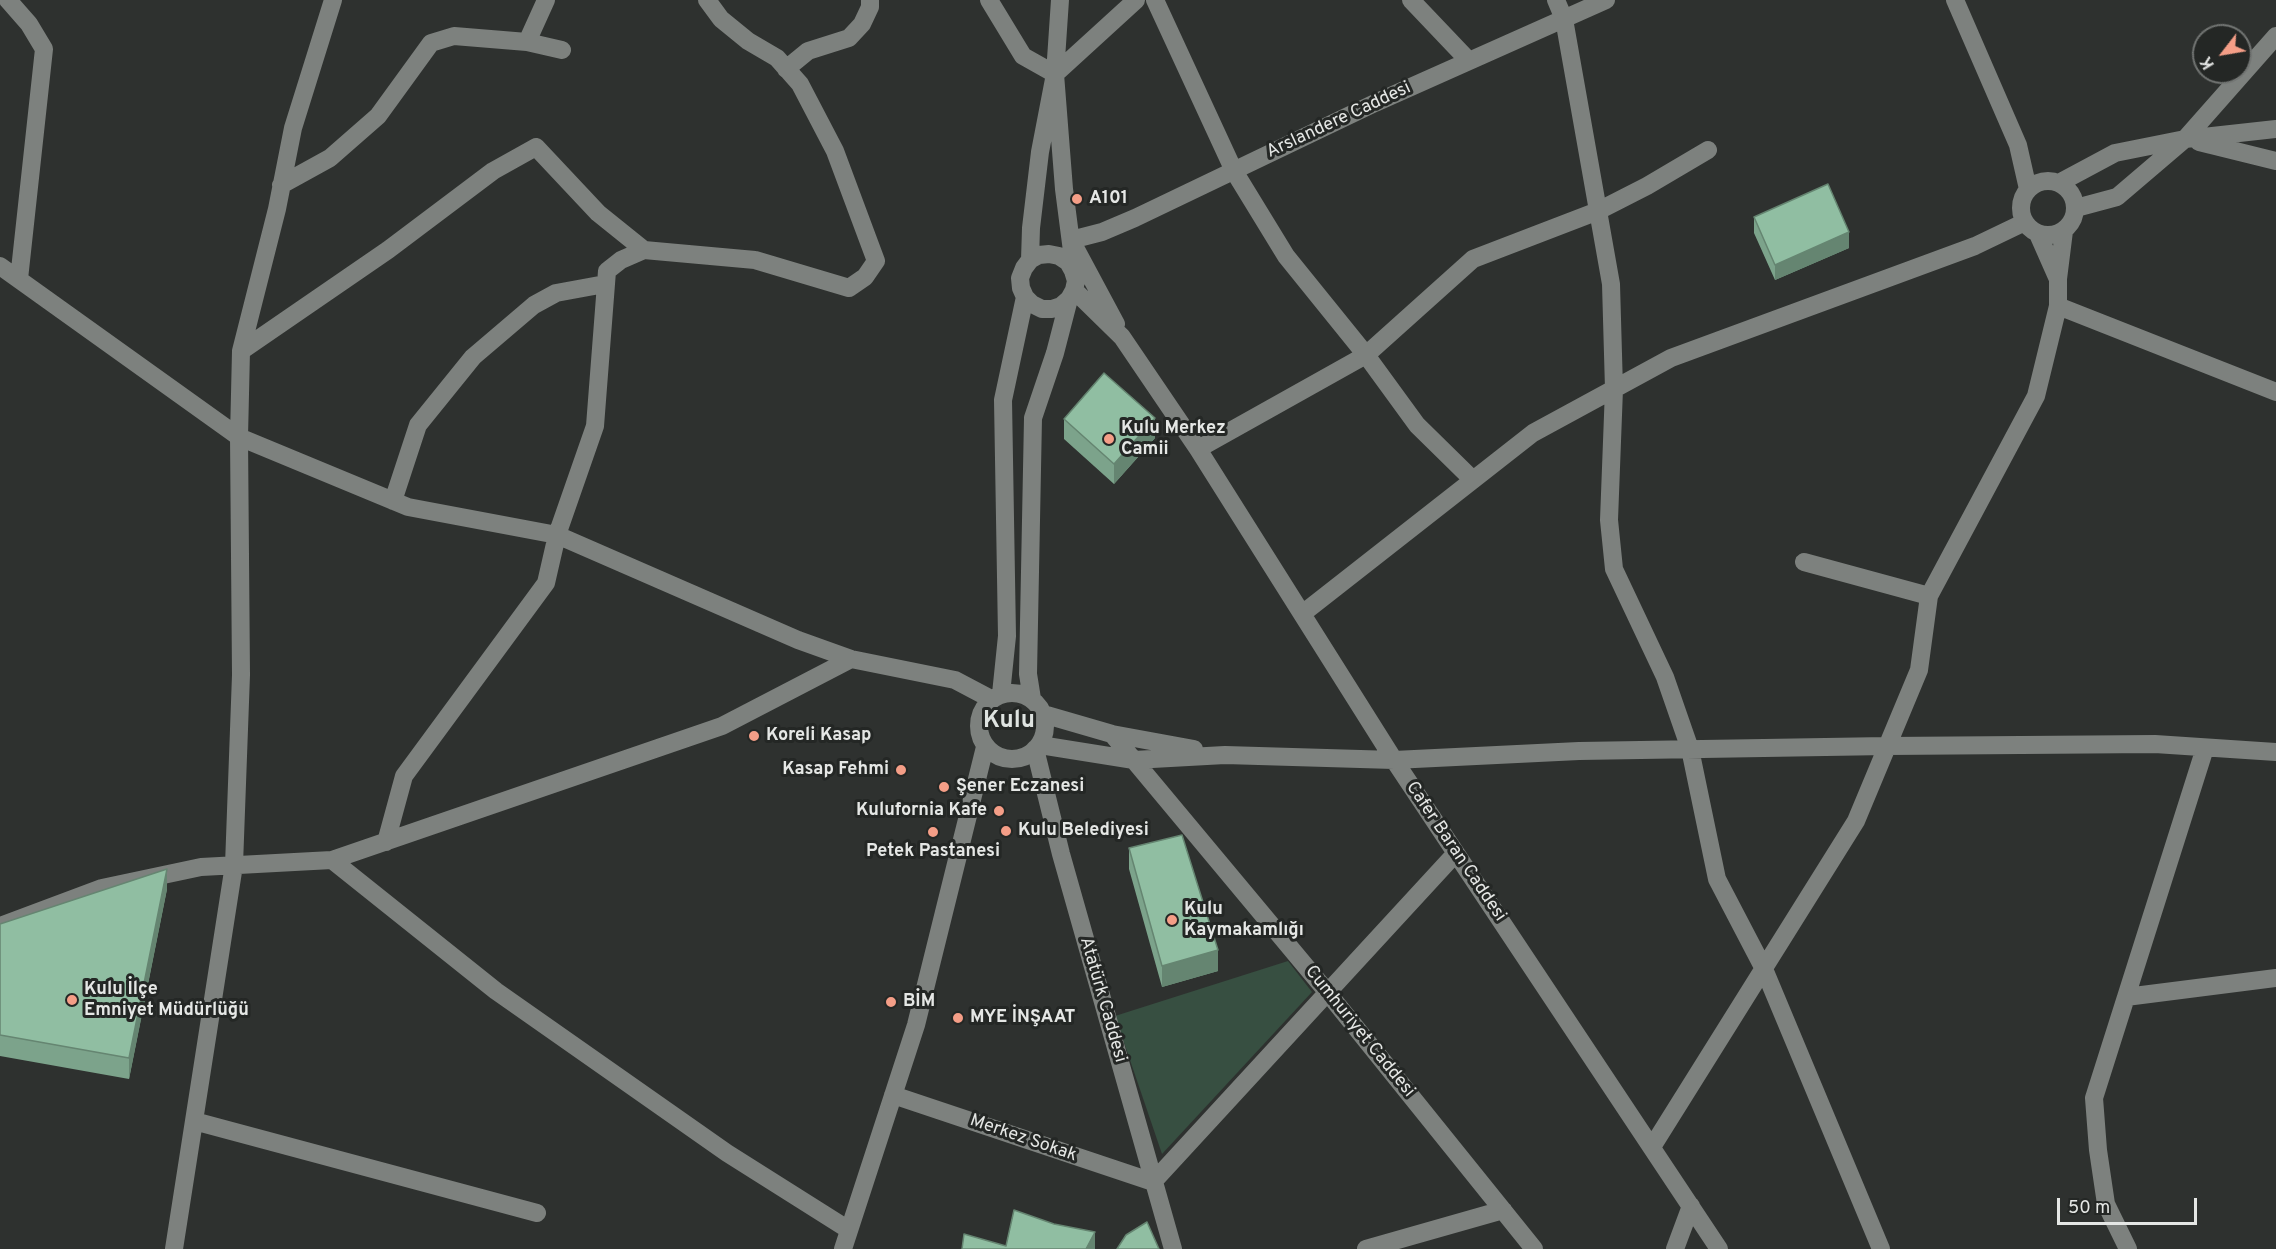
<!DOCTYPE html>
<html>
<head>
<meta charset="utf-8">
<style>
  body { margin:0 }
  #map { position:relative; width:2276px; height:1249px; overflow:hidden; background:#2e312f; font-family:Overpass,sans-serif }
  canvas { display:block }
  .north { position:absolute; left:2192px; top:24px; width:60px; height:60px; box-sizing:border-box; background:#242725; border:2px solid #717472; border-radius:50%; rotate:239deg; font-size:16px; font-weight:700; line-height:24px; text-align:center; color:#e5e7e5 }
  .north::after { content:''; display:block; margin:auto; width:21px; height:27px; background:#f49e87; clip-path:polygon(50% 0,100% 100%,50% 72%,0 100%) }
  .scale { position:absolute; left:2057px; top:1198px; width:140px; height:27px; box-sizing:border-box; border:3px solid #e5e7e5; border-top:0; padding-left:8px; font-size:18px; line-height:21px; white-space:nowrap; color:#e5e7e5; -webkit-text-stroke:4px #242725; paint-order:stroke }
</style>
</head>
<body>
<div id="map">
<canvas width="2276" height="1249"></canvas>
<div class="north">K</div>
<div class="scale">50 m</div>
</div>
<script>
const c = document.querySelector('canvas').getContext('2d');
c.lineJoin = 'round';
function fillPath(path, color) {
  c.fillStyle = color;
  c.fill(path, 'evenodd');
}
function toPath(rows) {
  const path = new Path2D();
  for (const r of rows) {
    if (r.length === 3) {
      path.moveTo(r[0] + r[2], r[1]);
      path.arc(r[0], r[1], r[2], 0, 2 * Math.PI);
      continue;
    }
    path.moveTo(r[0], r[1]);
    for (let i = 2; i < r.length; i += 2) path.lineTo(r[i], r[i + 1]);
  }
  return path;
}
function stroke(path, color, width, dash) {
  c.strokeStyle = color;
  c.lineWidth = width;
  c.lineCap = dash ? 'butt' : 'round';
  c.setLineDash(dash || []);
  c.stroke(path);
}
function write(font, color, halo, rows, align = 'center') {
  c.font = font + ' Overpass,sans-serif';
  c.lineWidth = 6;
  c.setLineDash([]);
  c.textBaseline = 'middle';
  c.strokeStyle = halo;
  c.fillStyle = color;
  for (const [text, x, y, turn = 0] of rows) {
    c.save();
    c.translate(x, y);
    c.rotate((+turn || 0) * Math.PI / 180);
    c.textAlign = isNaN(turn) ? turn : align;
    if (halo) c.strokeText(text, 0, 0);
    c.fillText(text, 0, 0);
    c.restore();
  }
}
const green = toPath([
  [1288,961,1312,992,1162,1154,1115,1016]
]);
const minor = toPath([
  [8,0,29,24,44,49,19,279],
  [989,0,1023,56,1055,74],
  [1060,0,1055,74,1064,189,1072,251],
  [1155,0,1234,171,1286,256,1366,355,1417,425,1473,480],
  [1411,0,1469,61],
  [1556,0,1564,19,1611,284,1614,389,1609,520,1614,569,1665,677,1690,749,1717,879,1764,969,1881,1249],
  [1955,0,2018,145,2028,189],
  [527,42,546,0],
  [786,69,808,51,849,38,862,24,870,7,870,0],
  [2199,142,2276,161],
  [2048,208,27],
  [2059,183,2115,153,2185,139,2276,129],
  [281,185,330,158,378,116,431,43,454,36,527,42,562,50],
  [2076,208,2117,197,2185,139,2276,36],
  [2038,234,2057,277],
  [1030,260,1031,228,1040,152,1055,74,1136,0],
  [0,266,239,437,408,507,557,535,798,640,851,659,955,680,991,699],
  [1074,290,1122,337,1198,449,1394,760,1719,1249],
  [2058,306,2276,392],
  [1116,324,1071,240,1102,232,1135,218,1375,103,1606,0],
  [241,351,388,250,493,171,536,147,598,213,644,250],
  [1198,449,1366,355,1473,259,1598,211,1647,186,1708,150],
  [393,501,418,425,473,357,534,305,556,293,605,284],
  [1804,562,1929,596],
  [1302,614,1533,433,1671,358,1975,246,2025,222],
  [1012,726,33],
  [1001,694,1007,636,1003,400,1025,297,1021,288,1020,278,1024,268,1030,260,1039,255,1049,254,1059,256,1068,262,1073,271,1076,281,1074,290,1069,299,1061,306,1052,309,1042,309,1032,304,1025,297],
  [1032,699,1028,674,1033,418,1055,353,1069,299],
  [1043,714,1112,734,1194,749],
  [1112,734,1328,993,1534,1249],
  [1040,745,1134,760,1225,755,1394,760,1579,751,1887,746,2155,744,2276,752],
  [1035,749,1061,854,1173,1249],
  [386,842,404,776,546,583,557,535,595,426,607,271,621,260,644,250,755,260,849,288,865,277,876,261,835,151,800,84,777,58,748,41,721,19,707,0],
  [332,860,496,991,727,1153,849,1230],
  [0,926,102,888,201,867,332,860,722,726,851,659],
  [2126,997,2276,978],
  [893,1095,1153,1182,1456,853],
  [194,1121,537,1213],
  [1652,1147,1856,821,1919,670,1929,596,2036,396,2058,306,2058,279,2064,231],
  [174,1249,234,865,241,675,239,437,241,351,277,209,293,128,333,0],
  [843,1249,916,1025,985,747],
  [1366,1249,1503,1210],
  [1675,1249,1691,1206],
  [2128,1249,2106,1204,2098,1150,2094,1098,2205,748]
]);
const wall = toPath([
  [1754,217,1849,248,1775,280,1754,233],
  [1064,419,1155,438,1114,484,1064,439],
  [1129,848,1218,971,1162,987,1129,869],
  [167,889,129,1079,0,1056,0,924]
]);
const shadedWall = toPath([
  [1849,232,1849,248,1775,280,1775,265],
  [1155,418,1155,438,1114,484,1114,464],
  [167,869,167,889,129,1079,129,1058],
  [1218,950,1218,971,1162,987,1162,966],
  [1095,1232,1095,1249,1086,1249]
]);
const building = toPath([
  [1828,184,1849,232,1775,265,1754,217,1828,184],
  [1104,373,1155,418,1114,464,1064,419,1104,373],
  [1182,835,1218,950,1162,966,1129,848,1182,835],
  [167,869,129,1058,0,1035,0,924,167,869],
  [1014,1210,1054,1224,1095,1232,1086,1249,962,1249,964,1234,1006,1246,1014,1210],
  [1147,1222,1159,1249,1117,1249,1126,1235,1147,1222]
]);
const markers = [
  [1077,199,6,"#f49e87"],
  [1109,439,6,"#f49e87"],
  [754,736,6,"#f49e87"],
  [901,770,6,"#f49e87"],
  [944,787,6,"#f49e87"],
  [999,811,6,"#f49e87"],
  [1006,831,6,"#f49e87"],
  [933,832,6,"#f49e87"],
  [1172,920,6,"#f49e87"],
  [72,1000,6,"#f49e87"],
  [891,1002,6,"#f49e87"],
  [958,1018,6,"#f49e87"]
];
const streetNames = [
  ["Arslandere Caddesi",1339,121,-25],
  ["Cafer Baran Caddesi",1455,852,56],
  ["Atatürk Caddesi",1102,1000,74],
  ["Cumhuriyet Caddesi",1359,1032,51],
  ["Merkez Sokak",1023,1139,19]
];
const poiNames = [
  ["A101",1089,199],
  ["Kulu Merkez",1121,429],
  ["Camii",1121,450],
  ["Koreli Kasap",766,736],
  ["Kasap Fehmi",889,770,"right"],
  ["Şener Eczanesi",956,787],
  ["Kulufornia Kafe",987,811,"right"],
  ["Kulu Belediyesi",1018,831],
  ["Petek Pastanesi",933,852,"center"],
  ["Kulu",1184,910],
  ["Kaymakamlığı",1184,931],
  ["Kulu İlçe",84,990],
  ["Emniyet Müdürlüğü",84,1011],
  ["BİM",903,1002],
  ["MYE İNŞAAT",970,1018]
];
const districtNames = [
  ["Kulu",1009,722]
];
fillPath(green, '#374f41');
stroke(minor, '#7d817e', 18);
fillPath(wall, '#7ca38b');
fillPath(shadedWall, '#658571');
fillPath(building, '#90bea2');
stroke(building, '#658571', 1.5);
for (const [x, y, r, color] of markers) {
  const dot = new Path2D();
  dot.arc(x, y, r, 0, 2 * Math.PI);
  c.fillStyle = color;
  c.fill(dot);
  stroke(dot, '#242725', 2);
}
write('18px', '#e5e7e5', '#242725', streetNames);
write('bold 18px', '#e5e7e5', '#242725', poiNames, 'left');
write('bold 24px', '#dee3e0', '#242725', districtNames);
</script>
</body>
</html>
